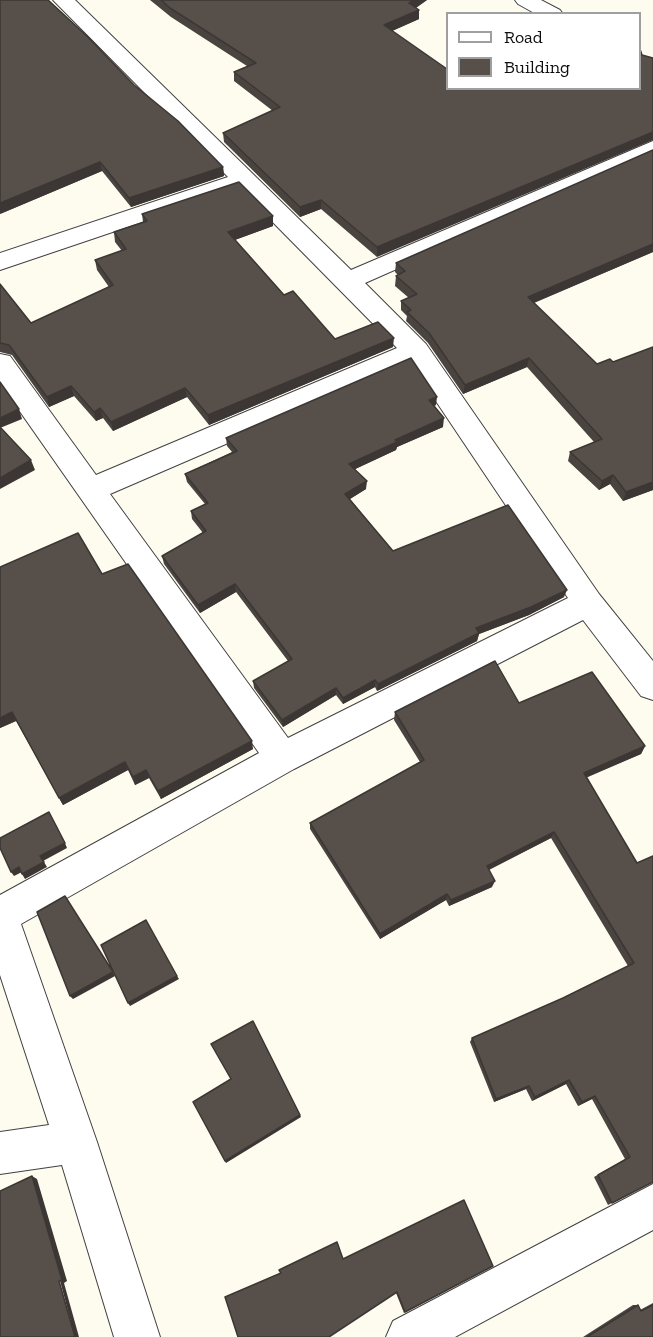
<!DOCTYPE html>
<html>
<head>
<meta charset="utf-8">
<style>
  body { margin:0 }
  #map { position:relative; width:653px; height:1337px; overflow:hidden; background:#fefbef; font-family:"Zilla Slab",serif }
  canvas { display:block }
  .legend { position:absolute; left:446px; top:12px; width:195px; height:78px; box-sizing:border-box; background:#fff; border:2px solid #9f9f9f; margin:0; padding:8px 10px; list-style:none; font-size:18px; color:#0e0e0e }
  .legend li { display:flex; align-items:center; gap:12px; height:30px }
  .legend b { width:30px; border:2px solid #9f9f9f }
</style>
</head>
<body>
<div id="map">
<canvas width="653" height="1337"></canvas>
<ul class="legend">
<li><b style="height:8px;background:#fff"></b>Road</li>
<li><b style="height:16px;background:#564f4a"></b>Building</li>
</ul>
</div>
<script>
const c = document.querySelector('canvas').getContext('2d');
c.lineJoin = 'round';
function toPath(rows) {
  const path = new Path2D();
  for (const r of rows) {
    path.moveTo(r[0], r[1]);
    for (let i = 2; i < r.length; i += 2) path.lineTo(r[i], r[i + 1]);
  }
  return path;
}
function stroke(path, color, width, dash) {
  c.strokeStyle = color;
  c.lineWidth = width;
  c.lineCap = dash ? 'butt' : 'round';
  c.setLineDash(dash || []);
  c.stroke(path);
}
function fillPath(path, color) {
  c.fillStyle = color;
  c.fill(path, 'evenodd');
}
const minor = toPath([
  [53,0,75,0,351,270,653,141,653,156,365,283,426,344,599,594,653,661,653,700,641,696,583,620,294,769,21,924,97,1142,160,1337,114,1337,62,1165,0,1174,0,1132,49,1125,0,975,0,895,259,753,0,383,0,354,10,356,96,475,397,348,240,189,0,270,0,253,228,177,53,0],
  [411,364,568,598,288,738,110,494,411,364],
  [515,0,541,0,560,10,563,14,536,14,518,4,515,0],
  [653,1184,653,1230,455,1337,386,1337,393,1321,653,1184]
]);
const wall = toPath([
  [150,0,427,0,416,8,419,10,419,19,392,31,377,257,321,209,300,217,224,142,223,133,273,111,234,81,234,72,247,66,171,17],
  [134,85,223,167,224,176,131,207,102,171,0,214],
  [653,150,653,252,534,303,597,364,613,362,653,347,653,490,623,501,610,484,599,490,568,461,570,452,594,442,527,367,463,394,428,343,406,321,407,316,401,310,401,301,409,298,395,286,396,276,398,275,395,272,396,263],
  [142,214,273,226,235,240,284,295,335,339,393,347,209,425,187,397,113,431,103,418,96,421,74,396,49,407,12,355,0,352,0,284,31,323,109,287,97,270,95,260,122,251,115,242,114,232,143,222],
  [436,405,434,406,443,427,397,447,396,450,355,469,366,489,350,499,393,551,564,597,529,615,479,634,477,641,377,691,375,687,343,704,336,695,283,727,254,688,253,681,288,661,236,592,200,613,164,564,162,556,203,533,192,519,191,511,205,504,187,482,185,474,232,452,227,446,226,438],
  [0,567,102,574,253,749,161,799,149,778,135,785,128,770,63,805,16,721,0,728],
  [519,703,645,746,641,754,586,777,637,863,653,856,653,1182,608,1205,594,1177,625,1159,592,1099,578,1106,566,1084,532,1101,526,1089,494,1102,470,1042,472,1038,563,998,628,966,551,838,489,870,492,887,449,906,446,900,380,939,310,829,310,823,420,762,394,720,395,712],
  [343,1259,493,1266,404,1313,396,1293],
  [653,1303,653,1337,583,1337,633,1305,638,1305,640,1310]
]);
const shadedWall = toPath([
  [414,0,427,0,408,13,409,3],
  [419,10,419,19,383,35,384,25],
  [653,132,653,140,377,257,377,247],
  [100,162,102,171,0,214,0,203],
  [223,167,224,176,131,207,129,198],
  [321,200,321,209,300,217,300,207],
  [273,216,273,226,229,242,228,232],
  [653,244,653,252,526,306,528,297],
  [394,338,393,347,209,425,208,415],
  [529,358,527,367,463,394,465,385],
  [71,386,74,396,49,407,47,397],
  [185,388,187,397,113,431,111,422],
  [437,397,436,405,428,409,429,400],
  [100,408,103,418,96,421,94,412],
  [19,409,22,419,0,428,0,418],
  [444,418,443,427,397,447,396,450,349,472,349,464,395,440],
  [31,460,35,470,0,489,0,478],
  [613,475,610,484,599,490,602,481],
  [367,481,366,489,345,502,345,494],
  [653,482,653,490,623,501,626,492],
  [235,584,236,592,200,613,198,605],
  [567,590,564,597,529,615,479,634,477,641,377,691,378,684,476,628],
  [375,680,375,687,343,704,343,698],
  [336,688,336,695,283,727,282,720],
  [12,712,16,721,0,728,0,718],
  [252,741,253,749,161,799,158,791],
  [645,746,641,754,581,780,584,773],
  [125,762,128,770,63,805,59,798],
  [146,770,149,778,135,785,133,777],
  [554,832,551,838,484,872,487,866],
  [65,843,67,848,43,861,40,856],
  [44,862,47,867,25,879,22,874],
  [19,867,22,872,14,876,11,872],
  [495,881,492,887,449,906,451,900],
  [447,894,446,900,380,939,380,934],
  [113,972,115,976,73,999,70,996],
  [177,976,179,979,130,1006,128,1003],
  [569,1080,566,1084,532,1101,535,1097],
  [529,1086,526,1089,494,1102,496,1099],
  [595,1096,592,1099,578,1106,582,1102],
  [300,1115,301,1117,226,1163,225,1161],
  [32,1176,37,1179,67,1281,64,1283,79,1337,75,1337]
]);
const building = toPath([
  [0,0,48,0,89,38,134,85,178,121,223,167,129,198,100,162,0,203,0,0],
  [161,0,414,0,409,3,419,10,384,25,447,69,447,88,639,88,640,49,642,55,653,58,653,132,377,247,321,200,300,207,223,133,280,107,234,72,256,63,170,8,161,0],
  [653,150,653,244,528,297,597,364,610,359,613,362,653,347,653,482,626,492,613,475,602,481,570,452,602,439,529,358,465,385,429,333,407,312,411,310,401,301,417,294,396,276,405,271,396,263,653,150],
  [239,182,273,216,228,232,284,295,293,291,335,339,378,322,394,338,208,415,185,388,111,422,100,408,94,412,71,386,47,397,9,345,0,343,0,284,31,323,113,285,95,260,126,249,114,232,147,221,142,214,239,182],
  [411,358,437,397,429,400,444,418,395,440,397,442,349,464,367,481,345,494,393,551,508,505,567,590,531,607,476,628,479,633,378,684,375,680,343,698,336,688,282,720,253,681,292,659,235,584,198,605,162,556,206,531,191,511,208,503,185,474,237,451,226,438,411,358],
  [0,382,19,409,0,418,0,382],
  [0,427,31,460,0,478,0,427],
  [78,533,102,574,128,564,252,741,158,791,146,770,133,777,125,762,59,798,12,712,0,718,0,567,78,533],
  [495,661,519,703,592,672,645,746,584,773,637,863,653,856,653,1182,612,1203,598,1175,630,1157,595,1096,582,1102,569,1080,535,1097,529,1086,496,1099,472,1038,563,998,634,963,554,832,487,866,495,881,451,900,447,894,380,934,310,823,424,760,395,712,495,661],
  [49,812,65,843,40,856,44,862,22,874,19,867,11,872,0,848,0,838,49,812],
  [65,896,113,972,70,996,37,912,65,896],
  [146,920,177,976,128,1003,101,945,146,920],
  [253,1021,300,1115,225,1161,193,1102,231,1079,211,1044,253,1021],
  [32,1176,62,1280,59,1281,75,1337,0,1337,0,1191,32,1176],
  [464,1200,493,1266,405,1312,397,1292,329,1337,238,1337,225,1297,281,1273,279,1270,337,1242,343,1259,464,1200],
  [638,1305,641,1311,653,1305,653,1337,587,1337,638,1305]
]);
stroke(minor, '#414141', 2);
fillPath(minor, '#fff');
fillPath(wall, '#4a4440');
fillPath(shadedWall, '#3c3734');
fillPath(building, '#564f4a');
stroke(building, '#3c3734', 1.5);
</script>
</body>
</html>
